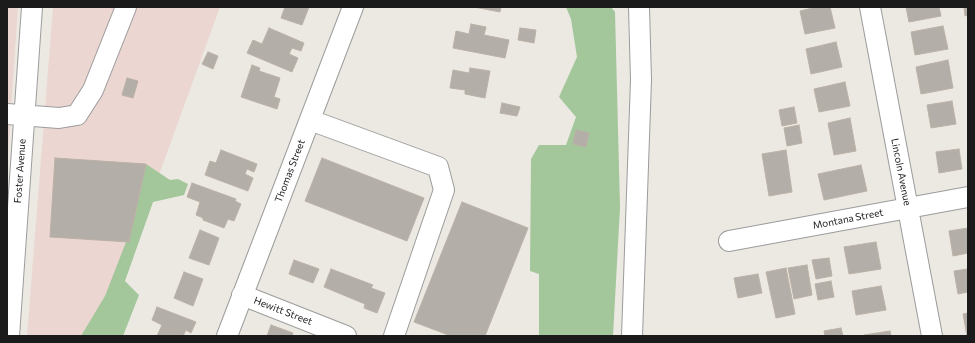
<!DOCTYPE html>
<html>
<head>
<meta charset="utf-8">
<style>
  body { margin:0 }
  #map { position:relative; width:975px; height:343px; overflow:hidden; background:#ebe9e2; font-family:Commissioner,sans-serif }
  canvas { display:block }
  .frame { position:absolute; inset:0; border:8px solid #1b1b1b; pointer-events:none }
</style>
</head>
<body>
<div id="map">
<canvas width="975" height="343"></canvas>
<div class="frame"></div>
</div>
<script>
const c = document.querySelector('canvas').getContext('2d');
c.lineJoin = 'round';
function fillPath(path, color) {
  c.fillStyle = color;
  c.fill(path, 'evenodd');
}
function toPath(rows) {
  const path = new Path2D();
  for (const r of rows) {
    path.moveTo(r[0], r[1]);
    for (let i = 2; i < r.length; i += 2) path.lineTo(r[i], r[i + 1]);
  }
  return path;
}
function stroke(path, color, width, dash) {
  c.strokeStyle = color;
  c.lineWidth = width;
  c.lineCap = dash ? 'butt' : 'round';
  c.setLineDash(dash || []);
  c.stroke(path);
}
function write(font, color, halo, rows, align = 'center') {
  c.font = font + ' Commissioner,sans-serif';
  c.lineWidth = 3.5;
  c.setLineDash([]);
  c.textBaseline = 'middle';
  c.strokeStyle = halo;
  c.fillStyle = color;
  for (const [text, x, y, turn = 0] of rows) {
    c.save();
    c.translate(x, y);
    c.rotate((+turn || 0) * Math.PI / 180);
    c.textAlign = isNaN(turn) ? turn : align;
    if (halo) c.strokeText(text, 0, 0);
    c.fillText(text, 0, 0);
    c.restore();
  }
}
const commercial = toPath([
  [7,7,18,7,7,168],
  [53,7,220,7,123,274,85,336,27,336]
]);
const forest = toPath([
  [566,7,611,7,615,12,620,207,613,336,539,336,539,274,530,271,531,159,539,145,566,145,576,117,559,97,577,57,571,19],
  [146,164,170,180,178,179,188,184,184,195,153,202,125,281,139,295,123,336,81,336,105,296,126,242,129,242]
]);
const building = toPath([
  [285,7,309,7,302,25,281,18,285,7],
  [474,7,501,7,500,12,474,7],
  [817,7,830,7,835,28,805,34,800,11,817,7],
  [906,7,939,7,941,16,909,22,906,7],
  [964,7,968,7,968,15,965,16,964,7],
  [471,24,486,27,484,35,509,40,505,58,453,48,456,31,469,34,471,24],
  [943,26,948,49,915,55,911,32,943,26],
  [269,28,304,43,301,51,292,48,289,54,298,58,292,72,247,53,253,40,262,44,269,28],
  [520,28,536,30,534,43,518,40,520,28],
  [836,42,842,67,811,74,806,49,836,42],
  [208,52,218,56,213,69,202,64,208,52],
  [948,60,953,88,921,94,916,67,948,60],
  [252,65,260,68,259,71,280,78,274,97,280,99,277,109,241,97,252,65],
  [470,68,490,71,485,98,465,94,465,90,450,88,453,70,469,73,470,68],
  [127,78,138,81,133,98,122,95,127,78],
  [845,82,850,106,819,112,814,89,845,82],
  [952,101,956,124,931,128,927,105,952,101],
  [502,103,520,107,517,116,500,113,502,103],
  [794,107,797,123,782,126,779,110,794,107],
  [850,118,856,151,834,155,828,123,850,118],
  [799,125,802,143,787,146,784,128,799,125],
  [576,130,589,133,586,147,573,144,576,130],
  [959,149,962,169,939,173,936,152,959,149],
  [221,150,257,164,254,172,247,169,245,174,253,178,248,191,205,175,210,161,216,163,221,150],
  [786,150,792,192,769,196,762,154,786,150],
  [55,158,146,164,129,242,50,237,55,158],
  [322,158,424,198,407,241,305,201,322,158],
  [861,165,867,191,824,200,818,174,861,165],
  [192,183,236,199,235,201,241,204,234,221,228,219,224,228,203,220,203,218,196,215,200,202,187,197,192,183],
  [462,202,528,228,485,336,451,336,414,322,462,202],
  [968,228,968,253,953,256,949,231,968,228],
  [200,230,219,238,209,265,189,258,200,230],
  [876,242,881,269,849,274,844,247,876,242],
  [829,258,832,276,816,279,812,260,829,258],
  [294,260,319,269,313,283,289,274,294,260],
  [807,265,812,295,794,299,788,268,807,265],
  [786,268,795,314,776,318,766,272,786,268],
  [331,269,373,285,371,288,385,293,377,313,364,308,365,304,324,287,331,269],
  [968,269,968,292,958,294,954,271,968,269],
  [184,272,203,279,193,306,174,298,184,272],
  [758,274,762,293,738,298,734,278,758,274],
  [831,281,834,297,818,300,815,284,831,281],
  [881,286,886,310,856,315,852,291,881,286],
  [157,307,196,322,191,333,186,330,183,336,157,336,162,325,152,320,157,307],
  [968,313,968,336,967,336,963,314,968,313],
  [271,325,293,333,292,336,267,336,271,325],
  [841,328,843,336,825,336,824,331,841,328],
  [890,331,891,336,865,336,864,335,890,331]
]);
const minor = toPath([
  [870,7,932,336],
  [7,114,59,118,77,115,93,90,126,7],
  [310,120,438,167,444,190,394,336],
  [729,241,968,197],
  [242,295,346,336],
  [9,336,32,7],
  [227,336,353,7],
  [632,336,641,80,639,7]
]);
const streetNames = [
  ["Foster Avenue",20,171,-86],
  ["Thomas Street",290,171,-69],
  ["Lincoln Avenue",901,172,79],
  ["Montana Street",848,219,-11],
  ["Hewitt Street",283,311,21]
];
fillPath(commercial, '#ebd6d2');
fillPath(forest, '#a3c69b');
fillPath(building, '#b4aea8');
stroke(building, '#bbb1a6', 1);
stroke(minor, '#9c9c9c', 22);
stroke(minor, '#fff', 20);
write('10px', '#1b1b1b', '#fff', streetNames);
</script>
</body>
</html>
